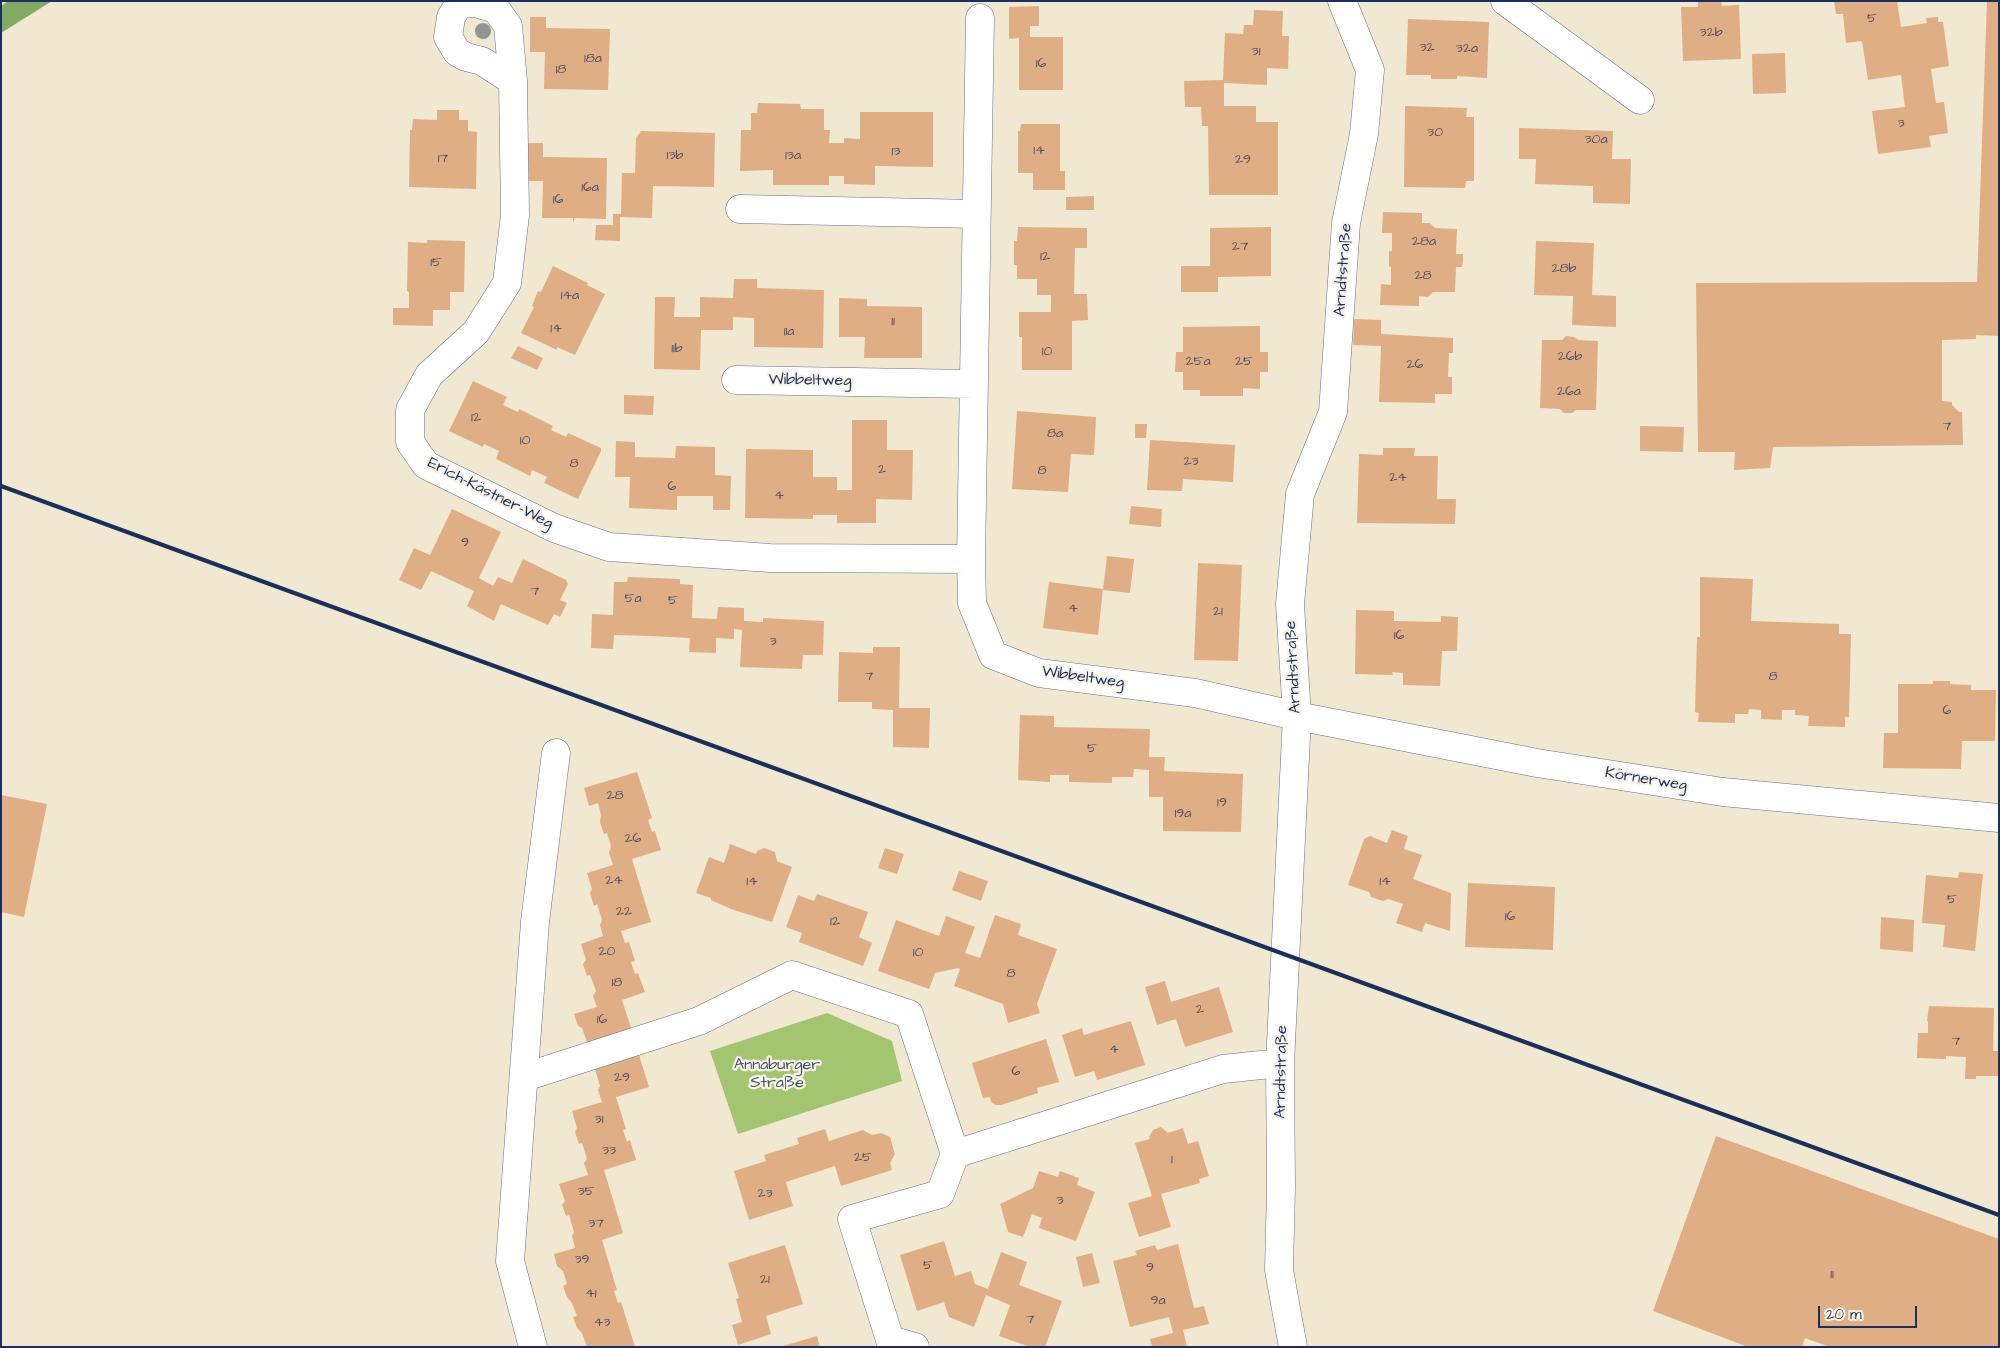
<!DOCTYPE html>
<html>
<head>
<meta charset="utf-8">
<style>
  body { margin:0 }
  #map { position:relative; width:2000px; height:1348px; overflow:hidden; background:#f0e8d0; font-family:"Architects Daughter",sans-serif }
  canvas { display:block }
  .frame { position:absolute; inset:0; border:2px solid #1b2f5e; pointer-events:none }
  .scale { position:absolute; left:1818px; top:1306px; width:99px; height:22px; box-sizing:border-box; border:2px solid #1b2f5e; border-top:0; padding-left:6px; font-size:15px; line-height:18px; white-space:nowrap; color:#1b2f5e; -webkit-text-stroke:4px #f7f3e8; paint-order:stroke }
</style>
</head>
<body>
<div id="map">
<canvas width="2000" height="1348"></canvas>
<div class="frame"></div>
<div class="scale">20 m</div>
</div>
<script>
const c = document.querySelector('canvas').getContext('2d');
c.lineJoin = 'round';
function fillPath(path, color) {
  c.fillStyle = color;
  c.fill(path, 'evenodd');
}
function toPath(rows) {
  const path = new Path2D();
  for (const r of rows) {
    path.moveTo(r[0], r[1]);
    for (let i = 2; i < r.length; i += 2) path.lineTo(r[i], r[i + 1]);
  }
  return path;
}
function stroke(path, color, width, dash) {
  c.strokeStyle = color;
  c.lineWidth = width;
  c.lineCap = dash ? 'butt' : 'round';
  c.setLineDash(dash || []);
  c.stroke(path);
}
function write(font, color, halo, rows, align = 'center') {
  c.font = font + ' "Architects Daughter",sans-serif';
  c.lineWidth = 4.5;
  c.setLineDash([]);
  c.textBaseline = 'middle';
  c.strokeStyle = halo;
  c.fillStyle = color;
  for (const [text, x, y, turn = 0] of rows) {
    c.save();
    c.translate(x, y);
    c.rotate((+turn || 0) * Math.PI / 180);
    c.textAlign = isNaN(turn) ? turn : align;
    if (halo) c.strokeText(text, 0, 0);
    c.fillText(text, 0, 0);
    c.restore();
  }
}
const green = toPath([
  [827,1013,892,1041,902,1081,738,1134,710,1051]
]);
const forest = toPath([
  [8,1,52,1,1,33,1,6]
]);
const building = toPath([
  [1698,1,1721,1,1722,6,1739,5,1741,59,1683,61,1681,7,1698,7],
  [1834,1,1897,1,1901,27,1927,23,1926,18,1938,17,1938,22,1943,22,1949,66,1931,69,1936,103,1944,102,1948,133,1929,136,1931,147,1878,154,1872,111,1905,107,1901,75,1868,80,1862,41,1846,43,1843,14,1836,14],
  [1987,1,1999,1,1999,336,1976,335,1976,339,1942,340,1942,401,1952,402,1952,405,1959,412,1962,412,1963,445,1773,447,1770,468,1734,470,1735,452,1698,452,1696,283,1977,282],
  [1039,6,1039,26,1030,26,1030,37,1063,37,1063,90,1019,90,1019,38,1009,39,1009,7],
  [1254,10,1283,11,1282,36,1289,36,1288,69,1267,68,1267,85,1224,83,1224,106,1256,106,1256,122,1278,122,1278,195,1209,195,1208,126,1202,126,1201,107,1185,107,1184,81,1223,80,1225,33,1243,34,1244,25,1253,25],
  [530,17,546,17,546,28,610,29,608,90,544,89,545,52,530,52],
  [1408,19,1489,22,1487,78,1457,76,1457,79,1431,79,1431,75,1406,75],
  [1785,53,1786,93,1753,94,1752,54],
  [758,103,800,104,801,109,824,109,824,130,830,130,829,143,844,143,844,138,860,139,860,112,933,112,933,167,875,166,875,185,844,184,844,176,829,176,829,185,773,185,773,170,740,171,741,130,751,130,751,113,757,113],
  [1405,106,1467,108,1466,117,1474,117,1474,181,1466,181,1465,188,1404,187],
  [437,110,459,110,459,120,468,120,468,131,477,132,476,189,409,187,410,130,412,130,413,119,437,120],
  [1021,124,1060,124,1060,171,1065,171,1065,190,1033,190,1033,173,1018,173,1018,131,1020,131],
  [1519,128,1613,131,1612,159,1631,159,1630,204,1593,203,1593,186,1535,184,1536,159,1519,159],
  [641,131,715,133,714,187,653,186,652,218,620,217,620,241,595,240,596,225,613,225,613,214,621,214,622,173,635,173,636,138],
  [528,143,543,143,543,157,607,158,606,219,575,218,573,223,573,218,542,218,543,181,527,181],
  [1094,196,1094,210,1066,210,1066,197],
  [1383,212,1422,213,1422,223,1430,223,1435,228,1457,229,1456,254,1463,254,1463,261,1462,267,1456,267,1455,292,1433,292,1428,297,1419,296,1419,306,1380,305,1381,284,1391,285,1391,267,1389,266,1389,251,1392,251,1392,233,1382,233],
  [1018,227,1087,228,1087,248,1075,248,1074,294,1087,294,1088,320,1072,321,1072,370,1022,370,1022,337,1019,337,1019,312,1051,312,1051,295,1037,295,1037,279,1017,279,1017,265,1014,265,1014,241,1017,241],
  [1271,227,1271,276,1218,277,1218,292,1181,292,1181,266,1210,266,1210,228],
  [427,240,465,241,464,292,450,292,450,310,433,310,433,326,393,325,393,308,409,308,409,292,407,291,408,242,427,243],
  [1536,241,1594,243,1592,295,1616,296,1616,327,1572,325,1573,296,1534,295],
  [553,266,588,283,587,285,605,294,575,355,557,347,557,350,521,333,534,307,532,306,538,291,541,292],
  [734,279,757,279,757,288,824,290,823,348,754,347,754,318,733,317,733,330,701,330,700,370,654,369,655,297,675,297,674,317,700,317,700,297,733,298],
  [839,298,867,299,867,306,922,307,922,358,864,358,865,337,839,337],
  [1354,319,1381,320,1381,334,1453,338,1453,353,1449,353,1448,377,1452,377,1452,394,1435,394,1435,403,1379,402,1381,346,1353,345],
  [1260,326,1260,352,1268,352,1268,372,1260,372,1260,389,1243,388,1243,396,1200,396,1200,390,1183,390,1183,372,1175,372,1176,352,1183,352,1183,327],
  [1566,336,1574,337,1578,340,1598,341,1596,410,1576,410,1572,413,1564,413,1560,409,1540,408,1542,340,1562,340],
  [518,346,543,358,537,370,511,358],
  [473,381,507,397,503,405,518,412,519,409,553,426,551,430,566,437,568,433,601,448,601,451,578,499,544,483,547,477,532,470,530,476,496,459,499,451,484,444,483,447,449,431],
  [624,395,654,396,653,415,624,414],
  [1017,411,1096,417,1094,455,1071,454,1068,492,1012,489],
  [852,420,887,420,887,450,913,450,912,500,876,499,876,523,837,523,837,515,813,515,813,519,745,518,746,449,813,450,813,477,837,477,837,490,852,490],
  [1135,424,1147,424,1146,438,1135,438],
  [1640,426,1684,427,1683,452,1640,451],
  [1150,440,1235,445,1233,482,1183,479,1182,491,1147,490],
  [616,441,635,442,635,457,675,458,676,446,715,447,715,475,731,476,730,510,713,510,713,496,677,496,677,510,629,508,630,477,615,477],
  [1383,448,1415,448,1414,456,1438,456,1437,499,1456,499,1455,524,1357,523,1359,454,1383,455],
  [1131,506,1162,509,1161,527,1129,524],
  [452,509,501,532,479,578,493,586,498,577,512,583,523,559,566,580,568,584,560,600,567,603,560,617,554,614,548,625,501,604,494,621,467,606,474,591,431,571,421,590,399,580,414,548,430,555],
  [1107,556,1134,559,1130,593,1103,590],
  [1198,563,1242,565,1238,661,1194,660],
  [628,577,680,579,680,584,693,585,692,618,717,619,718,607,744,608,744,621,763,622,763,618,824,621,823,655,803,655,802,669,740,667,742,630,734,629,734,639,716,638,716,653,689,652,690,638,651,636,614,635,613,649,591,648,592,614,613,615,614,582,627,582],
  [1700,577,1753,579,1751,621,1839,624,1839,634,1851,634,1849,717,1845,717,1845,727,1808,726,1809,716,1795,715,1795,710,1782,710,1782,720,1761,719,1761,710,1749,709,1748,714,1735,714,1735,723,1698,722,1699,713,1695,712,1697,637,1700,637],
  [1049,582,1103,589,1098,635,1043,628],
  [1356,610,1394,611,1394,621,1441,622,1441,616,1458,617,1457,651,1442,651,1440,686,1403,685,1403,673,1392,672,1393,675,1355,674],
  [873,647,900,647,899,708,930,708,929,748,893,747,893,710,872,709,872,702,838,702,839,652,873,653],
  [1933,681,1950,681,1950,684,1971,685,1971,690,1996,690,1995,741,1962,741,1961,769,1883,768,1884,733,1898,733,1898,684,1933,684],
  [1020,715,1054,716,1054,727,1150,729,1149,757,1165,757,1164,771,1243,774,1241,832,1163,831,1163,797,1149,797,1149,770,1134,769,1133,777,1112,777,1112,783,1069,782,1069,775,1050,775,1050,782,1018,780],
  [637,772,652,818,648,820,652,832,655,831,661,850,632,859,651,922,621,931,625,943,629,942,635,961,631,962,635,974,638,973,645,992,622,1000,632,1031,588,1045,582,1028,578,1026,574,1014,597,1007,593,996,596,991,590,975,587,976,583,964,586,960,581,944,603,936,600,925,602,920,597,904,594,906,590,893,592,889,587,873,613,865,609,853,611,846,607,833,604,834,600,822,601,815,598,803,589,806,584,788],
  [1,795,47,804,24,917,1,912],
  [1392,830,1408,836,1404,849,1422,855,1413,879,1451,893,1450,931,1425,923,1422,932,1396,923,1403,904,1388,899,1383,901,1371,897,1369,892,1348,885,1364,839,1370,836,1387,843],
  [730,844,756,854,757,851,764,848,775,852,777,861,792,867,772,922,731,909,711,900,711,898,696,893,709,857,724,863],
  [885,848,904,854,897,874,878,868],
  [959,871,988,881,981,901,952,890],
  [1959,872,1983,874,1975,951,1943,947,1945,925,1922,923,1926,875,1958,878],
  [1468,883,1555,887,1553,950,1465,947],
  [817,894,868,912,859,937,872,943,863,966,799,942,802,933,786,927,798,895,814,901],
  [995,915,1021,924,1018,935,1057,949,1037,1004,1040,1013,1008,1023,1003,1004,954,986,960,969,958,968,935,973,929,989,878,971,896,920,939,936,946,916,975,927,965,953,980,958],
  [1881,917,1914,920,1913,952,1880,949],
  [1165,981,1171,1002,1219,987,1233,1032,1185,1047,1176,1019,1157,1025,1145,987],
  [1929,1006,1994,1008,1993,1051,1999,1051,1999,1076,1976,1076,1976,1079,1965,1079,1966,1057,1946,1056,1946,1059,1917,1058,1918,1033,1928,1033,1928,1021,1927,1021],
  [1131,1021,1145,1065,1097,1080,1094,1071,1075,1077,1062,1035,1082,1028,1084,1035],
  [1046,1039,1059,1082,1037,1088,1038,1093,1001,1105,996,1105,991,1102,990,1097,983,1098,972,1063],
  [639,1055,649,1087,616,1097,626,1129,623,1130,627,1142,630,1140,636,1160,604,1170,623,1233,602,1240,617,1290,614,1291,618,1303,621,1302,635,1347,587,1347,582,1333,577,1328,573,1317,577,1316,572,1303,567,1297,563,1286,567,1284,563,1271,557,1266,554,1254,575,1248,572,1236,574,1232,569,1215,566,1216,562,1205,565,1201,559,1184,588,1175,584,1163,587,1159,582,1143,579,1144,575,1132,577,1128,572,1111,602,1102,598,1090,600,1086,595,1069],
  [1161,1127,1168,1133,1183,1128,1188,1144,1198,1141,1209,1176,1199,1179,1200,1183,1161,1194,1171,1227,1139,1237,1128,1203,1152,1196,1135,1143,1150,1139,1149,1137,1153,1130],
  [825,1129,829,1141,863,1130,872,1135,881,1133,890,1137,895,1154,890,1163,892,1170,841,1186,835,1166,786,1182,793,1206,749,1220,734,1171,766,1161,764,1155,799,1144,797,1138],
  [1716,1136,1999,1239,1999,1347,1830,1347,1805,1338,1802,1347,1748,1347,1653,1311],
  [1039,1171,1058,1177,1060,1171,1079,1178,1077,1185,1095,1192,1076,1241,1039,1228,1042,1218,1032,1214,1023,1237,1008,1232,1000,1204,1033,1188],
  [944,1241,955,1276,971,1271,975,1284,988,1289,1001,1252,1027,1262,1019,1285,1062,1301,1045,1347,1030,1347,999,1336,1010,1305,986,1295,974,1327,949,1317,944,1302,917,1311,900,1255],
  [1178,1244,1194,1308,1204,1306,1209,1324,1183,1330,1187,1347,1152,1347,1150,1339,1173,1333,1169,1317,1130,1327,1113,1261,1137,1255,1135,1251,1155,1245,1157,1250],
  [785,1245,803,1304,766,1316,771,1334,738,1345,732,1325,742,1322,736,1299,739,1298,728,1263],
  [1092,1253,1100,1283,1083,1287,1076,1257],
  [817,1336,820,1347,783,1347,783,1346]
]);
const street = toPath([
  [1505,1,1640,100],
  [980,18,971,559,972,603,993,655,1039,673,1195,693,1297,716,1537,763,1723,792,1999,818],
  [513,81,482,61,466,57,457,52,448,37,451,17,459,4,476,3,496,9,508,26,513,81,515,215,507,283,476,332,429,375,410,410,410,442,426,465,554,528,609,547,770,558,971,559],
  [740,209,976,214],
  [736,380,973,384],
  [525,1077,699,1021,792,975,909,1014,955,1154],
  [533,1347,510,1261,535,922,556,753],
  [915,1347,890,1340,852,1219,940,1194,955,1154,1223,1069,1280,1063],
  [1293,1347,1279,1270,1281,1187,1280,1063,1297,716,1290,604,1300,494,1333,412,1346,223,1364,134,1370,70,1342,1]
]);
const rail = toPath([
  [1,486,1999,1215]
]);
const trees = [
  [483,31]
];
const numberNames = [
  ["5",1872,19],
  ["32b",1711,33],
  ["32",1427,48],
  ["32a",1467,49],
  ["31",1256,52],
  ["18a",593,59],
  ["16",1041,64],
  ["18",561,70],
  ["3",1901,124],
  ["30",1435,133],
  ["30a",1596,140],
  ["14",1039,151],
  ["13",896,152],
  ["13b",675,156],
  ["13a",793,156],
  ["17",443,159],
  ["29",1243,160],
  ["16a",590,188],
  ["16",558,200],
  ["28a",1424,242],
  ["27",1240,247],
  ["12",1045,257],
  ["15",436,263],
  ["28b",1564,269],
  ["28",1423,276],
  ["14a",570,296],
  ["11",893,322],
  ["14",556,329],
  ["11a",789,332],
  ["11b",677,349],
  ["10",1047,352],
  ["26b",1570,357],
  ["25a",1198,362],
  ["25",1244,362],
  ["26",1415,365],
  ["26a",1569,392],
  ["12",476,418],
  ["7",1947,427],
  ["8a",1055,434],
  ["10",525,441],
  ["23",1191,462],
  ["8",574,464],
  ["2",882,470],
  ["8",1042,471],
  ["24",1398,478],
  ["6",672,487],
  ["4",779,496],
  ["9",465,543],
  ["7",535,592],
  ["5a",633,599],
  ["5",673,601],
  ["4",1073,609],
  ["21",1218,612],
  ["16",1399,636],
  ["3",773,642],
  ["7",869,677],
  ["8",1773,677],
  ["6",1947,711],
  ["5",1092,749],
  ["28",615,796],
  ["19",1222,803],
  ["19a",1183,814],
  ["26",633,839],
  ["24",614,881],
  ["14",752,882],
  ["14",1385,882],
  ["5",1952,900],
  ["22",624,912],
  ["16",1510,917],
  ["12",835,922],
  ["20",607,952],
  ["10",918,953],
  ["8",1011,974],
  ["18",617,983],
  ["2",1200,1010],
  ["16",602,1020],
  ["7",1956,1042],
  ["4",1114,1050],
  ["6",1016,1072],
  ["29",622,1078],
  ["31",599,1120],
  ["33",609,1151],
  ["25",863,1158],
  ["1",1172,1160],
  ["35",586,1192],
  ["23",765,1194],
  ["3",1060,1201],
  ["37",596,1224],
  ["39",582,1260],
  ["5",928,1266],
  ["9",1150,1268],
  ["11",1832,1275],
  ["21",765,1280],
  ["41",591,1294],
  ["9a",1158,1301],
  ["7",1030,1320],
  ["43",602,1323]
];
const streetNames = [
  ["Arndtstraße",1344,270,-86],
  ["Wibbeltweg",810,381,1],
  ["Erich-Kästner-Weg",490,494,27],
  ["Arndtstraße",1294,667,-93],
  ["Wibbeltweg",1083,678,8],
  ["Körnerweg",1646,780,9],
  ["Arndtstraße",1282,1072,-89]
];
const parkNames = [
  ["Annaburger",777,1066],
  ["Straße",777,1084]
];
fillPath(green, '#a3c56f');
fillPath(forest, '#82aa62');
fillPath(building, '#e0ae84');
stroke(street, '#667086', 29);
stroke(street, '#fff', 28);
stroke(rail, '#1b2f5e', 4);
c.fillStyle = '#8e9794';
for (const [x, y] of trees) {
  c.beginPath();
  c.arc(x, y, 8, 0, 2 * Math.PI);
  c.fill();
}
write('14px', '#4c4f68', null, numberNames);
write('16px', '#1b2f5e', '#f7f3e8', streetNames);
write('16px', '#3d5462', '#f7f3e8', parkNames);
</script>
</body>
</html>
